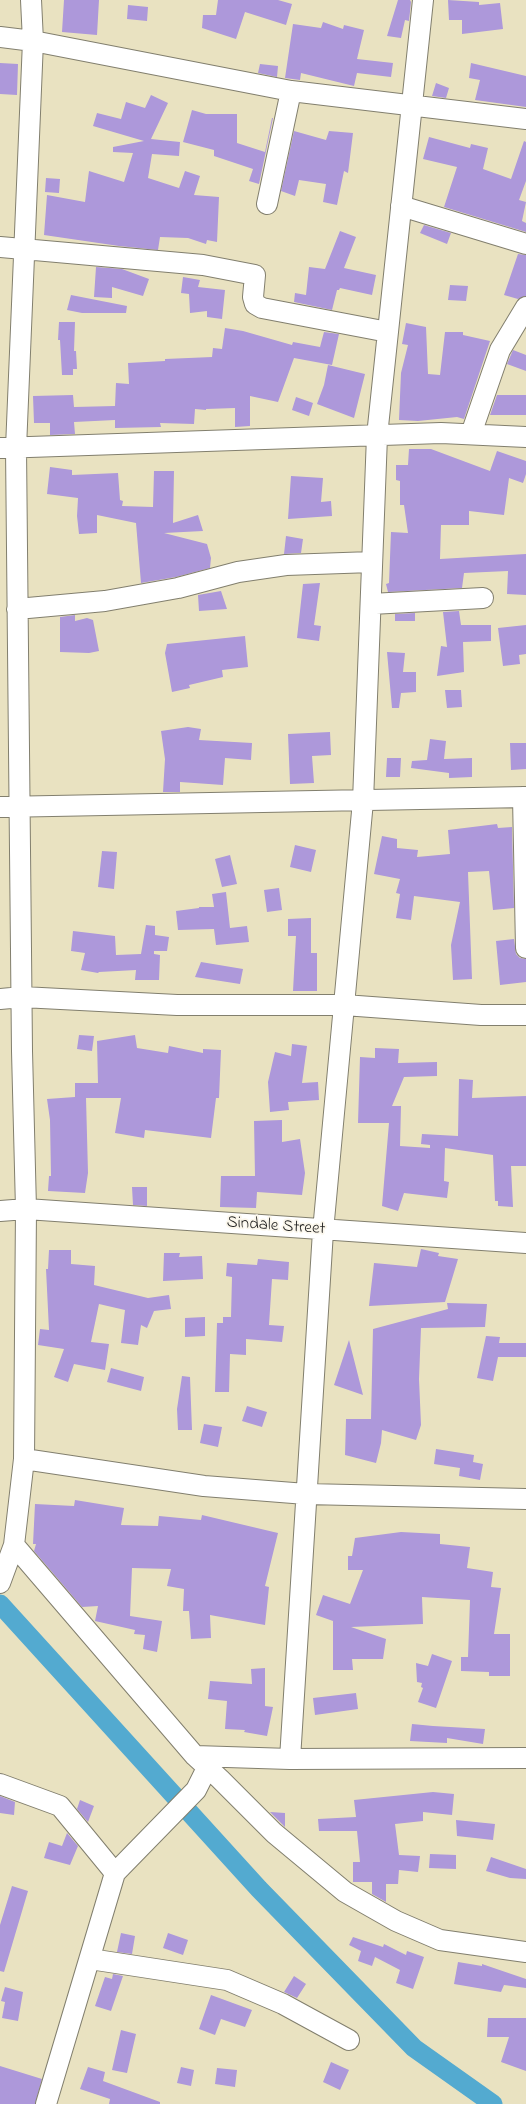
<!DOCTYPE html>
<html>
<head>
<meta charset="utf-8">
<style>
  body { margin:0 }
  canvas { display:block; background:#e9e2c1 }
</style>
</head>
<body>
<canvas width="526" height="2104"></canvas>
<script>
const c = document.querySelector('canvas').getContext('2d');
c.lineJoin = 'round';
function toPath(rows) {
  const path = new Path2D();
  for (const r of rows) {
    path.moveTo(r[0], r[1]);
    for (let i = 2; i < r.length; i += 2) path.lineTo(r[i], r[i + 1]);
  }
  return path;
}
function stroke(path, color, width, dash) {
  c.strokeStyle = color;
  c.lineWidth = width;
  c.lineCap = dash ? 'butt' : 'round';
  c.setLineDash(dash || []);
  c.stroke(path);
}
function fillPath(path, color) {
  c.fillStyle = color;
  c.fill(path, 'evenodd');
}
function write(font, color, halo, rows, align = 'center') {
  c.font = font + ' "Indie Flower",sans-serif';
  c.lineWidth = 3.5;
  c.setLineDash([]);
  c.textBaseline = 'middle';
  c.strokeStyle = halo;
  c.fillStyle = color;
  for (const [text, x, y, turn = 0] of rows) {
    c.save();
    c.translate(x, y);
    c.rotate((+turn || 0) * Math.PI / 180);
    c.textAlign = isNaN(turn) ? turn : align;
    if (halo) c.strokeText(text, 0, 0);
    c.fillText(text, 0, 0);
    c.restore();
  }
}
const canal = toPath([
  [0,1604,259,1889,414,2048,493,2104]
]);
const building = toPath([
  [64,0,99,0,97,35,62,32],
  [218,0,278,0,292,4,286,25,245,12,236,39,202,28,203,15,216,15],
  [398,0,410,0,411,2,409,21,405,20,401,38,387,36],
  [448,0,479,2,479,5,500,3,503,29,462,34,462,20,449,20],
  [128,5,148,7,147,21,127,19],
  [323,22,343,29,344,25,364,30,357,59,393,63,391,77,357,73,354,86,301,73,300,80,285,78,293,24,321,28],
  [0,63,18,64,17,95,0,94],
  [471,63,526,76,526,107,475,100,480,80,469,78],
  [260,64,278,66,277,77,258,73],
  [436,83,449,88,446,98,432,96],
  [151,95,168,103,151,139,180,142,179,156,152,154,148,178,179,188,185,171,200,176,194,195,219,197,217,242,207,240,206,244,188,238,160,237,158,250,119,246,44,235,47,195,85,202,89,171,124,182,133,153,113,152,113,147,144,141,93,126,97,113,121,119,126,102,145,108],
  [192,110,206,114,237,114,237,143,265,152,272,118,273,118,259,184,249,181,253,169,214,156,214,150,183,142],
  [294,131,326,140,329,131,353,133,348,173,344,171,337,205,323,202,326,184,299,180,295,196,281,191],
  [429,137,470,148,471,144,488,148,483,169,511,179,524,141,526,142,526,181,519,200,526,202,522,221,526,223,526,232,444,207,457,167,423,159],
  [46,178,60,179,59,193,45,192],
  [424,225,451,233,447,244,420,233],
  [340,231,356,237,344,268,376,275,372,295,340,288,339,290,337,290,332,310,294,302,295,293,306,295,309,267,325,269],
  [518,254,526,255,526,296,518,299,504,295],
  [96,267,122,269,149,279,143,296,112,287,112,298,94,297],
  [183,277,200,280,198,287,225,290,222,319,207,317,207,311,190,313,189,294,181,293],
  [450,285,468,286,466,301,448,300],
  [71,295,127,306,126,313,82,313,67,310],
  [59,322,75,322,74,351,76,351,77,369,73,369,73,375,62,375,60,340,58,340],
  [406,323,426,327,428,374,440,375,445,332,463,332,463,335,490,341,464,419,457,417,418,421,399,420,401,373,408,345,402,344],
  [225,328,243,331,292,345,293,342,320,347,324,332,339,334,332,365,294,358,278,402,250,396,250,426,235,427,235,408,206,409,206,410,195,409,194,424,160,423,161,427,115,428,115,420,74,422,75,434,50,435,50,423,34,423,33,396,73,395,74,407,115,406,116,383,129,384,128,363,165,361,165,359,212,357,213,348,222,349],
  [513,350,526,355,526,371,507,364],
  [328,365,365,374,354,418,317,404,324,385],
  [497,395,526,395,526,415,490,415],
  [296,397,313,403,309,416,292,410],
  [409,449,431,449,490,471,497,451,526,461,526,474,523,483,509,478,504,515,469,511,469,525,441,525,440,559,526,554,526,595,507,594,508,571,464,573,462,588,388,592,386,584,389,583,391,532,408,533,404,505,400,505,400,481,396,480,396,465,408,465],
  [50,467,72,470,72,475,118,473,120,500,123,501,122,506,153,507,154,471,174,471,173,523,198,515,203,531,164,533,207,544,211,558,210,568,176,577,141,583,136,523,97,515,97,533,79,534,77,516,78,498,47,494],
  [291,476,323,478,321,502,331,501,332,516,288,519],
  [286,536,303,539,301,553,284,554],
  [320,583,314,625,321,626,319,641,297,638,303,584],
  [221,591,227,609,199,611,198,595],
  [459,611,461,625,491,625,491,641,463,642,464,672,437,676,441,646,447,647,443,612],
  [415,613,415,621,395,621,395,614],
  [75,615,75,621,87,618,93,620,99,651,89,653,60,652,60,617],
  [526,625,526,654,519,655,520,664,503,666,498,628],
  [245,636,248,667,222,670,223,677,189,685,190,688,172,692,165,653,167,644],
  [387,652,405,653,403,672,416,672,416,692,401,693,399,708,392,708],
  [445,690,461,690,462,707,447,708],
  [188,727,201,729,199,740,252,743,251,760,225,758,223,785,180,782,180,792,163,792,165,759,161,731],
  [330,732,331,755,312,756,314,783,290,784,288,734],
  [430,739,446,741,444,759,472,758,472,777,449,778,449,773,411,768,412,761,427,760],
  [510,743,526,743,526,769,511,770],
  [387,758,401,758,400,777,386,777],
  [497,824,498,828,512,827,514,908,493,910,489,871,468,872,472,979,453,980,451,945,460,902,414,896,411,920,396,918,400,894,396,893,400,879,374,874,382,836,397,839,397,848,418,850,417,857,450,854,448,830],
  [295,845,316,850,311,872,290,867],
  [102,851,117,852,114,889,98,887],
  [230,855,237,884,222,887,215,859],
  [279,888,282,910,267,912,264,890],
  [226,892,230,928,247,926,249,942,216,945,214,929,178,930,176,911,199,908,199,907,214,907,212,894],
  [311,918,311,953,317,953,317,991,293,991,296,936,288,936,288,919],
  [146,925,155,926,155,935,169,937,167,951,154,951,154,954,160,955,159,980,135,980,136,970,99,972,98,973,81,970,85,953,71,951,73,931,115,936,116,955,141,954],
  [514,939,516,954,520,958,526,959,526,982,500,985,496,941],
  [201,962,243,969,240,984,195,977],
  [79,1035,94,1036,92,1051,77,1049],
  [135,1035,137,1048,168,1053,169,1046,203,1053,203,1049,221,1050,219,1098,216,1098,211,1138,145,1130,144,1138,115,1133,121,1098,86,1098,88,1173,85,1193,48,1191,49,1176,51,1176,50,1120,47,1099,75,1097,75,1083,98,1083,97,1041],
  [292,1044,307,1046,302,1083,318,1082,319,1100,288,1102,289,1110,270,1112,268,1082,275,1052,291,1056],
  [375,1048,399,1049,398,1063,437,1062,437,1076,404,1077,392,1106,401,1106,400,1146,430,1148,430,1145,421,1144,422,1134,458,1136,459,1079,473,1080,472,1098,526,1096,526,1166,511,1166,513,1207,498,1206,498,1201,495,1201,493,1155,445,1148,444,1181,449,1182,447,1198,404,1193,398,1211,382,1206,389,1123,358,1123,360,1057,375,1058],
  [282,1120,282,1142,300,1139,305,1173,302,1195,257,1192,256,1208,220,1207,221,1176,255,1176,254,1121],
  [132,1187,147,1187,147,1206,133,1205],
  [421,1249,439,1253,438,1256,458,1259,445,1302,369,1306,374,1263,417,1267],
  [49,1250,71,1250,71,1264,95,1266,94,1285,148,1298,169,1295,171,1309,154,1311,147,1328,141,1325,138,1345,121,1343,125,1310,99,1304,91,1342,109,1344,105,1370,74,1364,68,1382,54,1377,64,1349,38,1345,40,1329,49,1330,46,1269,48,1269],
  [164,1253,180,1253,179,1257,202,1256,203,1279,163,1281],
  [258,1259,289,1262,288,1280,272,1279,269,1325,284,1326,282,1342,246,1339,246,1355,230,1354,229,1392,215,1392,217,1323,223,1323,223,1317,231,1317,232,1277,226,1276,227,1263,257,1265],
  [447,1303,487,1304,485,1327,421,1328,419,1379,421,1425,416,1440,382,1430,381,1443,376,1463,345,1455,346,1419,371,1419,373,1329,448,1309],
  [205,1317,205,1336,185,1337,185,1318],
  [486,1336,500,1337,499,1343,526,1343,526,1357,498,1357,493,1381,477,1378],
  [349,1340,363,1395,334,1385],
  [111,1368,144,1377,141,1391,107,1382],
  [182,1376,190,1377,192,1430,178,1430,177,1409],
  [247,1406,267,1412,262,1427,242,1421],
  [204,1424,222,1427,218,1447,200,1443],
  [436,1449,474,1455,473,1462,483,1464,480,1480,459,1476,460,1468,434,1464],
  [75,1500,124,1508,121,1525,158,1526,159,1516,201,1520,202,1515,278,1533,265,1586,269,1587,265,1625,210,1615,211,1638,191,1639,189,1611,183,1611,184,1589,167,1586,171,1569,132,1568,130,1616,162,1621,157,1652,143,1649,145,1635,134,1634,135,1630,95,1621,98,1606,82,1607,34,1551,36,1544,33,1544,35,1504,74,1506],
  [401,1532,440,1534,440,1544,470,1547,467,1568,493,1572,491,1587,501,1588,494,1634,510,1634,510,1676,489,1676,489,1672,461,1671,461,1657,468,1657,470,1600,422,1597,423,1624,351,1627,386,1639,383,1659,352,1659,353,1670,333,1670,333,1621,316,1615,323,1595,350,1604,363,1570,348,1570,348,1556,352,1556,355,1538],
  [432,1654,452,1661,436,1708,418,1702,423,1688,421,1687,422,1683,417,1682,416,1663,428,1666],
  [265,1668,265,1706,273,1707,267,1736,244,1732,245,1730,225,1729,227,1701,208,1699,210,1681,252,1684,251,1669],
  [356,1693,358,1709,315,1715,313,1698],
  [412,1724,433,1726,485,1729,483,1744,447,1738,447,1743,410,1741],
  [433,1792,454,1794,452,1815,423,1812,423,1821,395,1824,399,1855,420,1856,418,1872,399,1870,398,1884,386,1884,386,1902,372,1894,372,1882,353,1882,353,1862,360,1862,357,1831,319,1831,318,1819,356,1817,354,1800],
  [0,1796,15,1802,14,1815,0,1813],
  [80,1800,94,1806,88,1822,77,1809],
  [270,1812,285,1813,285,1827],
  [456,1820,495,1824,493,1840,457,1836],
  [67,1833,78,1846,70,1865,44,1858,49,1842,62,1846],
  [430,1854,456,1855,456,1869,429,1868],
  [491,1857,526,1869,526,1879,510,1878,486,1871],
  [12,1886,28,1891,4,1972,0,1971,0,1925],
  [121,1933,135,1936,132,1954,117,1952],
  [168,1933,188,1940,183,1955,163,1948],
  [353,1937,383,1947,384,1944,406,1955,407,1951,424,1957,413,1989,396,1983,400,1970,375,1957,372,1966,358,1961,361,1951,349,1945],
  [458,1962,482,1966,482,1964,526,1979,526,1988,504,1985,501,1992,454,1984],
  [113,1974,123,1976,111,2011,95,2006,105,1977,112,1979],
  [294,1976,306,1984,297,1998,284,1992],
  [5,1987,23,1992,18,2021,2,2018,5,2002,1,2001],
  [211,1995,252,2010,245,2027,221,2019,215,2035,199,2029],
  [488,2018,526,2018,526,2071,501,2062,509,2037,487,2037],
  [121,2030,136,2034,127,2073,112,2070],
  [331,2062,349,2070,340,2090,323,2082],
  [0,2066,42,2079,35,2104,0,2104],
  [88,2067,105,2072,103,2081,160,2102,160,2104,109,2104,110,2099,80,2089],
  [181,2067,194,2070,191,2086,177,2083],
  [217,2068,237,2070,235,2087,215,2084]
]);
const minor = toPath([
  [0,37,33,41,291,91,526,119],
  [267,204,291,91],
  [401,206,526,244],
  [0,247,203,265,255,275,253,297,255,304,262,308,388,332],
  [471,434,500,350,526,307],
  [0,448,441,433,526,437],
  [371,604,483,598],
  [17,609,105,601,178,588,238,572,286,565,372,562],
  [523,797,526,948],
  [0,807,526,797],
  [0,999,22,997,177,1005,344,1005,481,1015,526,1015],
  [0,1211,26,1209,526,1243],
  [24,1459,204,1486,306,1494,526,1499],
  [14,1545,195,1756,220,1779,274,1833,345,1892,396,1921,440,1940,526,1952],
  [0,1583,14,1545,24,1459,26,1209,22,1051,16,448,33,41,31,0],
  [195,1756,290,1759,526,1758],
  [290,1759,323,1231,363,801,377,436,423,0],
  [0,1784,60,1806,115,1873],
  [90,1959,227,1980,283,2004,349,2040],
  [46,2104,115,1873,196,1790,207,1768]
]);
const streetNames = [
  ["Sindale Street",276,1227,4]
];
stroke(canal, '#53aad0', 19);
fillPath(building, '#ad98da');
stroke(minor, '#827f6e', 22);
stroke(minor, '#fff', 20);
write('17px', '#1c1c1c', '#fbf7ec', streetNames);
</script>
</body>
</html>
